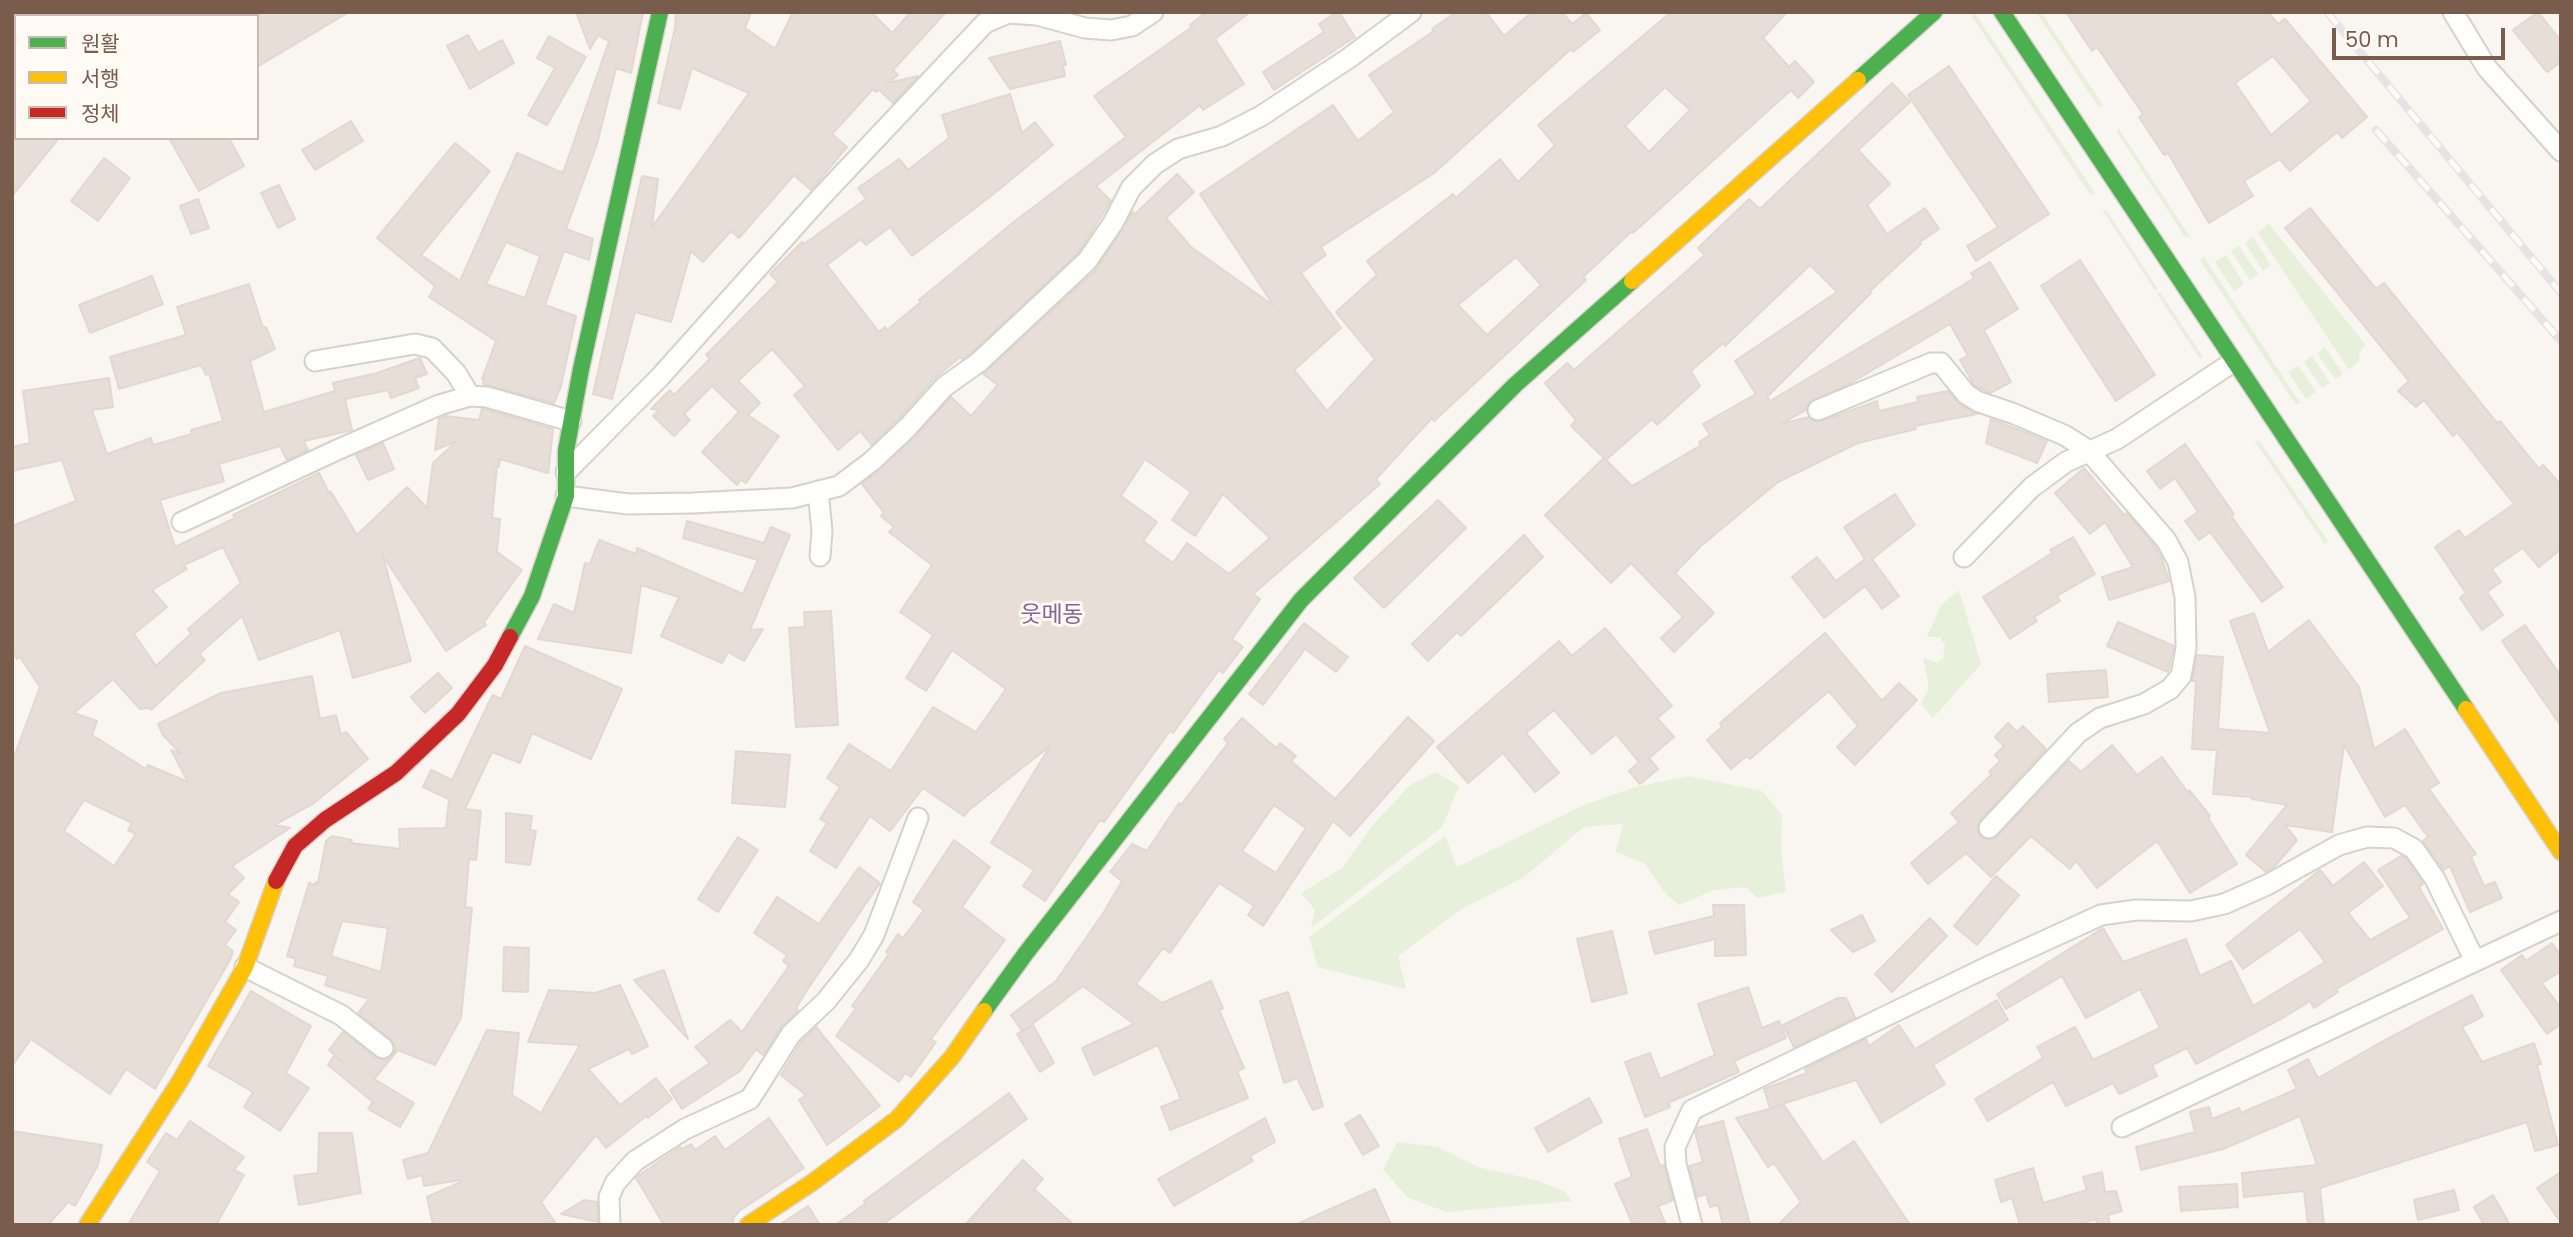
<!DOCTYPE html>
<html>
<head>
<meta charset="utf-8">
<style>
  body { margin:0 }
  #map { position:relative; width:2573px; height:1237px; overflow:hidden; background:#f9f5f0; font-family:Poppins,"Noto Sans KR",sans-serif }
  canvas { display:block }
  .frame { position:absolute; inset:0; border:14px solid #7a5c4d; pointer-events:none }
  .legend { position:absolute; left:14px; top:14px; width:245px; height:126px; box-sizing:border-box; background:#fffaf3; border:2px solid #cabbb1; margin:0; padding:9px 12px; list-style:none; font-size:21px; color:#7a5c4d }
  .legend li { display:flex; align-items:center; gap:14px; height:35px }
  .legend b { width:35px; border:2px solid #cabbb1 }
  .scale { position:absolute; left:2332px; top:28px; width:173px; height:32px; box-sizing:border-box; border:4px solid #7a5c4d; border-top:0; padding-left:9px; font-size:21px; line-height:24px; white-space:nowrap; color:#7a5c4d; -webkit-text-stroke:5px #fffaf3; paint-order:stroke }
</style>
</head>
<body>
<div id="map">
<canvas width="2573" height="1237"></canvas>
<div class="frame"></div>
<ul class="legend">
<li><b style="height:9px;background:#4caf50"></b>원활</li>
<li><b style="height:9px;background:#ffc107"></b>서행</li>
<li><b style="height:9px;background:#c62828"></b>정체</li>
</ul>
<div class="scale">50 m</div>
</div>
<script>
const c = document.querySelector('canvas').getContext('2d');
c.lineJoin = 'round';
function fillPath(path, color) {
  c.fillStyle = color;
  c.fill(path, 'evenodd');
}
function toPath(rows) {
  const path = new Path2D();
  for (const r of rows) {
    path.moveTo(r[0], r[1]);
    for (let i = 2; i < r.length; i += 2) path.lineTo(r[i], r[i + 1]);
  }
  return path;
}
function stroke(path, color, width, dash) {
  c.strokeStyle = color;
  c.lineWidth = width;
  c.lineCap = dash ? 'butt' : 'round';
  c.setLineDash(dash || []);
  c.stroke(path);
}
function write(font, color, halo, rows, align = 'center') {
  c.font = font + ' Poppins,"Noto Sans KR",sans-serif';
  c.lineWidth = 6;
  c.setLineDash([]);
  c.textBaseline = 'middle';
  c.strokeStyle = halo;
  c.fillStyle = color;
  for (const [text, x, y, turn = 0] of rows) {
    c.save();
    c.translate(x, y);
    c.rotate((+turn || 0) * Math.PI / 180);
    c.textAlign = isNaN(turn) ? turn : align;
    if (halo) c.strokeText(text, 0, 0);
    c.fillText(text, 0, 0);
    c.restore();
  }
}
const green = toPath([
  [1969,12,1974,12,2095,193,2091,196],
  [2036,12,2041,12,2103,105,2099,108],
  [2119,129,2190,237,2185,237,2116,131],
  [2106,209,2158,289,2155,291,2103,211],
  [2269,224,2365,344,2359,354,2359,361,2349,370,2258,233],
  [2253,237,2271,266,2263,271,2245,243],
  [2239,246,2258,274,2250,280,2231,251],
  [2226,255,2244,284,2234,291,2215,262],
  [2204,257,2300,403,2296,405,2200,260],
  [2160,292,2203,357,2200,359,2157,294],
  [2325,347,2343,374,2335,379,2317,353],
  [2312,356,2330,383,2322,388,2304,362],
  [2298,365,2316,392,2306,399,2288,372],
  [2259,440,2328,541,2325,544,2255,442],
  [1959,590,1981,664,1933,718,1921,704,1929,688,1923,658,1938,663,1939,660,1943,660,1945,643,1941,642,1941,637,1927,637,1941,605],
  [1436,772,1459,786,1442,827,1311,928,1315,910,1301,893,1342,868,1373,825,1410,785],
  [1689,776,1762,791,1782,815,1781,848,1786,892,1757,898,1746,887,1714,890,1679,905,1666,894,1645,864,1616,852,1623,824,1584,827,1524,877,1460,910,1398,956,1406,989,1318,967,1309,937,1445,836,1457,867,1586,804,1636,787],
  [1398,1142,1438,1147,1478,1167,1539,1181,1565,1192,1572,1201,1447,1212,1408,1198,1383,1169]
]);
const building = toPath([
  [257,12,349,12,257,67,257,12],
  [576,12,643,12,631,73,616,68,597,144,566,229,593,239,589,260,564,251,545,305,576,316,561,386,554,403,483,384,484,380,482,379,496,341,429,297,435,286,377,238,455,143,490,171,421,255,460,281,517,153,563,173,609,41,598,35,590,49,576,12],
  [506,242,540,256,525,298,486,284,506,242],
  [676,12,751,12,745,28,775,49,793,12,871,12,892,33,911,12,946,12,893,70,898,75,888,83,918,76,893,103,879,90,876,92,873,89,832,134,847,147,811,190,794,175,739,238,731,231,703,262,691,251,671,322,635,312,612,399,593,394,642,176,658,179,652,227,749,93,692,68,680,109,658,103,675,28,676,12],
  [1206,12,1250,12,1215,39,1244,84,1203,110,1200,105,1096,186,1111,201,1078,253,971,353,962,359,960,357,933,380,899,418,872,445,860,431,838,450,794,395,805,386,772,349,738,381,760,403,748,415,779,436,746,483,741,480,737,485,702,452,739,412,712,386,684,414,690,420,674,436,653,416,659,410,651,409,670,390,674,395,710,359,706,355,778,282,770,274,802,242,804,244,866,199,858,188,899,159,908,170,949,138,942,115,1010,94,1022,133,1035,122,1053,145,991,196,912,256,890,227,866,245,861,239,827,265,879,332,885,327,887,330,921,302,919,300,1015,221,1126,137,1094,96,1192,27,1190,25,1206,12],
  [1337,12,1339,12,1355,37,1274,90,1263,72,1324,32,1319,24,1337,12],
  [1456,12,1486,12,1504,36,1532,12,1562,12,1572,24,1586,13,1600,30,1573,52,1571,49,1434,173,1321,247,1326,255,1301,273,1341,328,1294,370,1327,411,1375,359,1336,312,1377,275,1367,261,1453,194,1456,198,1500,159,1518,182,1555,145,1538,125,1671,12,1787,12,1763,38,1789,67,1795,61,1814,82,1798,98,1791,90,1633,233,1632,231,1583,277,1586,280,1434,421,1432,418,1376,479,1380,484,1253,594,1260,599,1232,639,1243,647,1223,673,1219,670,1173,733,1170,731,1104,822,1100,820,1045,901,1023,886,1034,870,991,843,1050,746,969,810,964,816,923,788,890,831,870,816,836,868,810,851,827,823,820,819,840,787,827,778,849,744,891,771,933,707,976,732,1006,689,952,650,926,691,906,678,933,635,900,612,932,565,889,532,894,527,881,516,884,513,862,484,916,436,951,397,971,416,998,385,983,374,1096,270,1133,212,1135,214,1177,174,1194,192,1166,218,1191,247,1274,306,1200,194,1333,105,1358,141,1394,112,1369,75,1434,31,1432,29,1456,12],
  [1665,87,1690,110,1649,152,1625,126,1665,87],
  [1516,257,1541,285,1487,335,1458,305,1516,257],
  [1145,459,1191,492,1172,520,1195,536,1223,494,1270,538,1229,574,1187,543,1173,563,1143,541,1157,522,1121,496,1145,459],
  [2066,12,2268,12,2278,24,2285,19,2367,117,2342,138,2337,132,2290,171,2280,159,2244,181,2253,196,2209,223,2168,153,2164,155,2139,117,2143,114,2097,47,2092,51,2066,12],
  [2273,56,2311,101,2271,135,2235,83,2273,56],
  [2538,12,2561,41,2561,62,2547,72,2513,30,2538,12],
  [468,35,478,53,502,40,514,63,470,89,447,46,468,35],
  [549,36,586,57,547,125,528,115,555,68,537,58,549,36],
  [1060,41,1066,65,1063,65,1065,76,1010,89,989,58,1060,41],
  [1949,66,2049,214,1976,261,1967,246,1998,227,1908,95,1949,66],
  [1892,83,1910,102,1858,150,1890,184,1867,205,1887,234,1925,208,1939,229,1920,242,1921,244,1870,291,1871,293,1767,397,1770,401,1936,302,1974,278,1971,273,1990,262,2018,309,1984,330,2011,382,1990,393,1974,385,1960,360,1968,356,1950,324,1849,384,1809,402,1806,410,1781,424,1809,417,1816,422,1822,421,1877,401,1879,411,1918,402,1917,397,1948,391,1959,404,1977,414,1915,426,1916,429,1858,443,1778,482,1702,545,1675,573,1714,613,1674,652,1661,638,1683,617,1631,563,1611,583,1545,515,1604,458,1571,426,1576,420,1545,383,1567,363,1574,370,1705,255,1698,248,1749,199,1760,209,1892,83],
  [1810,265,1837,292,1735,361,1756,394,1703,424,1710,435,1699,442,1701,445,1632,486,1606,460,1652,419,1657,425,1700,386,1691,371,1723,343,1725,346,1810,265],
  [351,121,363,141,315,170,302,150,351,121],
  [12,138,59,138,12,196,12,138],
  [169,138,229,138,244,166,199,191,169,138],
  [104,158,130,178,98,221,71,201,104,158],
  [279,185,295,219,278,228,261,193,279,185],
  [198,199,209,228,191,234,180,206,198,199],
  [2310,208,2376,289,2384,283,2497,423,2500,421,2539,469,2543,465,2561,485,2561,549,2539,567,2523,548,2492,569,2501,582,2487,592,2503,615,2482,630,2460,598,2466,593,2435,547,2459,530,2465,538,2514,504,2457,432,2453,436,2424,400,2416,407,2398,391,2409,381,2285,228,2310,208],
  [2080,260,2155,375,2116,401,2041,286,2080,260],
  [152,276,163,304,90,333,79,305,152,276],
  [249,284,263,328,266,327,275,349,250,361,264,412,335,391,333,383,377,373,420,358,427,374,415,378,419,388,391,398,388,390,345,399,352,430,304,441,308,450,287,460,280,446,219,464,224,481,160,500,175,547,235,518,233,515,319,473,329,493,331,492,357,535,407,487,427,508,433,463,457,441,435,450,439,418,446,416,479,420,482,409,485,409,553,429,549,466,548,473,500,459,499,467,497,466,492,518,500,519,497,552,522,570,484,622,486,625,446,651,383,556,411,661,353,678,340,630,259,660,242,616,199,654,205,660,151,710,150,708,140,709,113,679,74,713,97,721,92,735,111,747,146,769,148,765,188,782,171,750,181,754,163,735,158,724,221,693,312,676,320,719,336,715,341,735,346,732,368,759,314,803,274,825,290,828,232,866,244,878,228,894,239,902,225,922,236,930,225,945,233,951,230,960,155,1089,126,1069,110,1094,31,1039,12,1066,12,762,40,687,20,657,17,659,12,648,12,526,76,501,62,460,12,471,12,447,30,443,23,391,109,378,113,407,92,410,107,454,151,438,153,445,192,434,191,430,223,421,209,373,206,375,201,365,119,389,110,357,186,335,177,307,249,284],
  [223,547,241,583,188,629,191,634,156,666,134,634,167,607,152,590,187,569,184,565,223,547],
  [84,800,132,823,128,830,136,834,114,866,64,831,84,800],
  [1991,419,2047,441,2037,463,1986,443,1991,419],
  [383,443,394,469,368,480,356,455,383,443],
  [2185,444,2234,514,2231,516,2283,587,2262,602,2210,532,2199,540,2185,521,2198,512,2175,478,2160,489,2147,471,2185,444],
  [2084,468,2124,515,2127,513,2154,545,2162,559,2169,581,2109,600,2102,577,2133,567,2105,522,2090,534,2055,493,2084,468],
  [1895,494,1915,525,1872,559,1899,596,1882,609,1865,586,1824,618,1792,577,1817,557,1836,581,1865,559,1844,527,1895,494],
  [1438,500,1466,528,1384,608,1354,578,1438,500],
  [687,521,764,543,771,527,790,535,750,630,763,629,744,661,728,652,722,663,661,636,679,597,641,585,631,653,538,639,554,604,574,613,585,563,590,564,599,540,636,554,637,548,743,594,758,560,683,538,687,521],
  [1524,535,1543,557,1461,636,1457,632,1428,661,1412,644,1524,535],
  [2073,537,2095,574,2057,596,2060,601,2034,617,2037,621,2010,639,1983,597,2052,553,2050,550,2073,537],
  [831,611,838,725,796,727,789,628,805,627,804,612,831,611],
  [2254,613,2268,652,2309,620,2359,687,2374,749,2405,729,2439,783,2429,789,2476,854,2471,857,2484,886,2495,882,2502,898,2470,912,2450,866,2444,870,2423,841,2428,837,2405,805,2385,817,2344,745,2332,832,2285,825,2297,840,2275,866,2266,872,2246,855,2287,805,2252,799,2252,797,2213,794,2217,750,2192,749,2196,681,2192,681,2197,655,2223,657,2218,729,2270,733,2230,621,2254,613],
  [2118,622,2174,646,2168,672,2107,646,2118,622],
  [1304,623,1348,657,1336,672,1305,649,1263,705,1249,694,1304,623],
  [2525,625,2561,676,2561,726,2502,641,2525,625],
  [1605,628,1672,706,1657,718,1674,737,1649,758,1658,769,1640,784,1629,771,1639,762,1616,734,1592,754,1554,710,1526,733,1559,773,1535,792,1503,753,1468,783,1437,747,1559,641,1572,656,1605,628],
  [1825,633,1882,701,1899,683,1917,700,1855,765,1837,747,1858,726,1829,691,1750,759,1747,756,1731,769,1707,740,1722,727,1720,723,1825,633],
  [525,646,622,689,591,759,532,733,520,763,492,752,465,809,481,811,476,860,469,859,465,907,472,908,461,1018,435,1065,398,1050,374,1079,414,1103,400,1127,368,1109,373,1102,328,1065,334,1056,343,1062,329,1050,343,1032,376,1058,387,1060,393,1055,395,1049,391,1039,358,1013,369,999,325,985,328,976,294,966,296,959,287,956,309,883,315,885,316,882,318,883,326,841,332,836,352,840,351,843,400,849,399,829,446,828,449,799,423,787,431,770,452,780,491,698,493,695,501,699,525,646],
  [342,921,388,928,381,972,331,956,342,921],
  [2106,670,2108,697,2049,702,2047,674,2106,670],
  [438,673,452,688,425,713,411,697,438,673],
  [1408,717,1434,741,1350,836,1333,821,1263,926,1248,915,1254,906,1219,883,1170,953,1163,948,1136,984,1162,1003,1211,981,1223,1008,1219,1010,1244,1068,1237,1071,1248,1098,1170,1130,1161,1107,1181,1099,1158,1045,1094,1075,1082,1048,1134,1024,1083,986,1023,1031,1033,1025,1054,1063,1040,1072,1017,1034,1022,1031,1011,1015,1056,981,1104,912,1122,881,1110,872,1132,844,1147,851,1179,803,1181,805,1228,743,1224,739,1242,718,1276,748,1280,743,1296,756,1291,761,1335,799,1408,717],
  [1274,805,1306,828,1276,873,1242,851,1274,805],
  [2008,723,2017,732,2023,726,2046,749,1980,820,1977,831,1981,837,1992,840,1998,836,2069,761,2081,772,2112,745,2137,775,2162,757,2189,794,2189,790,2210,816,2208,818,2237,864,2190,893,2157,841,2097,888,2076,861,2070,869,2031,836,1991,877,1966,853,1928,884,1911,863,1959,822,1951,813,1992,774,1989,772,2000,761,1995,755,2004,746,1995,737,2008,723],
  [736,751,790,755,785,807,732,803,736,751],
  [506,813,532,816,530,830,536,831,530,865,506,862,506,813],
  [738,837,758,850,718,912,698,899,738,837],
  [954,840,990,867,962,907,1005,940,931,1039,936,1042,911,1077,905,1073,899,1082,836,1036,856,1008,852,1006,889,954,886,952,898,934,903,938,924,910,913,902,954,840],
  [2401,856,2406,858,2423,884,2419,887,2443,929,2336,989,2338,992,2314,1008,2310,1001,2286,1016,2196,1064,2187,1048,2152,1065,2157,1076,2119,1094,2113,1083,2066,1106,2053,1082,1988,1121,1975,1099,2043,1058,2037,1047,2075,1027,2093,1060,2160,1028,2140,989,2086,1018,2062,976,2006,1009,1997,994,2103,928,2123,962,2186,939,2200,976,2231,961,2253,1006,2325,962,2300,929,2243,969,2226,945,2320,870,2333,886,2364,862,2383,886,2348,913,2370,940,2410,918,2378,870,2401,856],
  [859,867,880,883,809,987,796,1008,798,1010,781,1027,763,1055,756,1049,740,1071,682,1109,670,1090,710,1063,695,1047,730,1020,742,1032,789,966,783,961,787,955,754,933,777,897,819,924,859,867],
  [1996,876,2019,895,1977,945,1954,926,1996,876],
  [1713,905,1744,905,1746,955,1715,956,1715,939,1655,954,1649,932,1714,916,1713,905],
  [1862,915,1875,941,1853,952,1831,930,1862,915],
  [1930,918,1947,936,1892,992,1875,974,1930,918],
  [1612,931,1627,993,1592,1002,1577,939,1612,931],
  [2552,943,2561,956,2561,971,2542,983,2561,1008,2561,1024,2547,1034,2501,970,2522,955,2526,961,2552,943],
  [504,947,529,948,528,992,503,991,504,947],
  [664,970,688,1039,634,980,664,970],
  [620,985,648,1046,632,1054,629,1049,588,1069,620,1105,656,1078,672,1099,648,1118,646,1116,606,1148,596,1135,541,1202,557,1225,433,1225,427,1197,461,1182,460,1180,424,1186,422,1175,408,1179,403,1160,428,1153,487,1030,519,1033,512,1095,541,1113,580,1045,528,1042,549,990,595,993,620,985],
  [1748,987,1762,1028,1779,1021,1786,1038,1734,1061,1739,1072,1668,1103,1670,1107,1645,1117,1625,1062,1650,1053,1660,1079,1715,1055,1698,1004,1748,987],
  [251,991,311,1026,286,1073,309,1088,280,1131,244,1107,253,1092,208,1066,251,991],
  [1288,992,1323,1106,1313,1110,1297,1078,1284,1083,1260,1001,1288,992],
  [2472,995,2483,1016,2462,1027,2482,1062,2534,1043,2541,1064,2537,1065,2558,1145,2535,1151,2527,1122,2320,1188,2324,1225,2308,1225,2304,1191,2244,1197,2242,1173,2317,1165,2300,1116,2223,1149,2141,1170,2136,1147,2195,1132,2190,1112,2209,1107,2212,1119,2239,1108,2241,1113,2297,1089,2288,1070,2308,1059,2318,1078,2385,1040,2472,995],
  [1838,998,1846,998,1855,1017,1794,1047,1783,1025,1838,998],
  [1997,1000,2008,1020,1933,1065,1945,1084,1881,1123,1856,1080,1770,1108,1764,1089,1807,1073,1805,1069,1866,1039,1869,1046,1899,1025,1915,1049,1997,1000],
  [816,1027,880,1106,827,1145,799,1100,806,1095,781,1075,801,1042,816,1027],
  [1009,1093,1027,1119,882,1225,835,1225,865,1204,864,1201,1009,1093],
  [1589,1098,1602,1122,1548,1152,1535,1128,1589,1098],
  [1784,1105,1823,1162,1854,1141,1910,1225,1778,1225,1801,1202,1774,1163,1768,1167,1736,1118,1784,1105],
  [1360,1115,1379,1146,1363,1155,1345,1124,1360,1115],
  [769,1118,804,1168,739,1211,734,1217,732,1225,664,1225,636,1178,638,1176,680,1147,682,1149,691,1144,695,1150,715,1136,725,1150,769,1118],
  [1265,1118,1275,1142,1250,1156,1253,1161,1174,1206,1158,1179,1265,1118],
  [190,1121,244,1157,234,1170,244,1175,216,1225,128,1225,160,1171,147,1162,166,1133,177,1140,190,1121],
  [1723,1121,1750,1225,1723,1225,1718,1205,1710,1207,1706,1194,1697,1197,1689,1166,1703,1162,1695,1132,1697,1128,1723,1121],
  [1647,1129,1660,1166,1664,1165,1673,1200,1658,1206,1666,1225,1633,1225,1615,1184,1632,1177,1619,1139,1647,1129],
  [12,1131,102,1145,98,1165,75,1206,68,1202,48,1225,12,1225,12,1131],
  [319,1133,352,1133,361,1193,299,1205,294,1176,318,1173,319,1133],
  [1023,1160,1043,1179,1034,1189,1074,1225,965,1225,1023,1160],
  [2033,1168,2043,1203,2087,1190,2083,1177,2102,1172,2105,1192,2116,1191,2122,1211,2108,1215,2110,1225,2097,1225,2096,1219,2075,1225,2020,1225,2012,1198,2001,1202,1995,1180,2033,1168],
  [2561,1172,2561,1223,2537,1188,2561,1172],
  [2237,1184,2238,1207,2181,1211,2179,1187,2237,1184],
  [1375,1189,1391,1225,1295,1225,1375,1189],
  [2454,1190,2459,1210,2418,1220,2414,1200,2454,1190],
  [2493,1195,2510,1225,2484,1225,2474,1207,2493,1195],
  [584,1200,597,1202,598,1222,561,1214,584,1200],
  [808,1206,820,1225,779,1225,808,1206]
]);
const street = toPath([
  [2453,12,2487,68,2561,151],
  [315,361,415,344,432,348,456,373,470,396],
  [1818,410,1931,363,1941,363,1966,394,1979,402,2012,413,2064,435,2088,450,2166,540,2178,562,2185,597,2186,648,2181,676,2170,689,2144,704,2100,718,2078,733,1989,828],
  [566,472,660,377,822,196,985,23,1008,13,1037,15,1085,28,1111,30,1132,26,1153,12],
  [818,491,822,531,820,556],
  [566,496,628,504,693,503,792,498,839,486,872,461,908,427,944,387,979,362,1087,261,1113,223,1131,188,1155,164,1178,149,1222,136,1261,116,1349,58,1411,12],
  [182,522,337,450,439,405,470,396,487,397,571,421],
  [1964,557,2032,487,2066,462,2117,439,2233,362],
  [245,967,341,1015,383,1048],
  [2122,1127,2561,921],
  [610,1225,609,1197,615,1183,635,1161,685,1129,750,1099,791,1034,826,1001,859,960,874,935,918,818],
  [1692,1225,1676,1164,1675,1147,1692,1110,1985,968,2101,915,2136,910,2191,911,2224,904,2267,885,2339,845,2367,837,2394,838,2414,849,2435,879,2475,961]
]);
const fast = toPath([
  [2002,12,2466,709],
  [1858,80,1934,12],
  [510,637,532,596,566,496,566,451,581,369,660,12],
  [984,1011,1026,953,1301,600,1515,385,1632,281]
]);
const slow = toPath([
  [1632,281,1858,80],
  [2466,709,2561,852],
  [87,1225,180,1081,245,967,276,881],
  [748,1225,813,1182,897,1119,952,1057,984,1011]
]);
const jam = toPath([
  [276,881,295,846,325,820,396,773,458,714,495,665,510,637]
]);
const rail = toPath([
  [2327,12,2561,293],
  [2376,130,2561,341]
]);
const quarterNames = [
  ["웃메동",1052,616]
];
fillPath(green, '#e7f0db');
fillPath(building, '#e6ded7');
stroke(building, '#e2d8d2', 2);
stroke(street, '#d7d1cb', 23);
stroke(fast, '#d9d2cb', 19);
stroke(slow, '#d9d2cb', 19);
stroke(jam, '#d9d2cb', 19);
stroke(street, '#fefefd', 19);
stroke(fast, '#4caf50', 16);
stroke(slow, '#ffc107', 16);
stroke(jam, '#c62828', 16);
stroke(rail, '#e6e3e7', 8);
stroke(rail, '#fffaf3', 5, [16]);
write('23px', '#846695', '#fffaf3', quarterNames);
</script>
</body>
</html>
